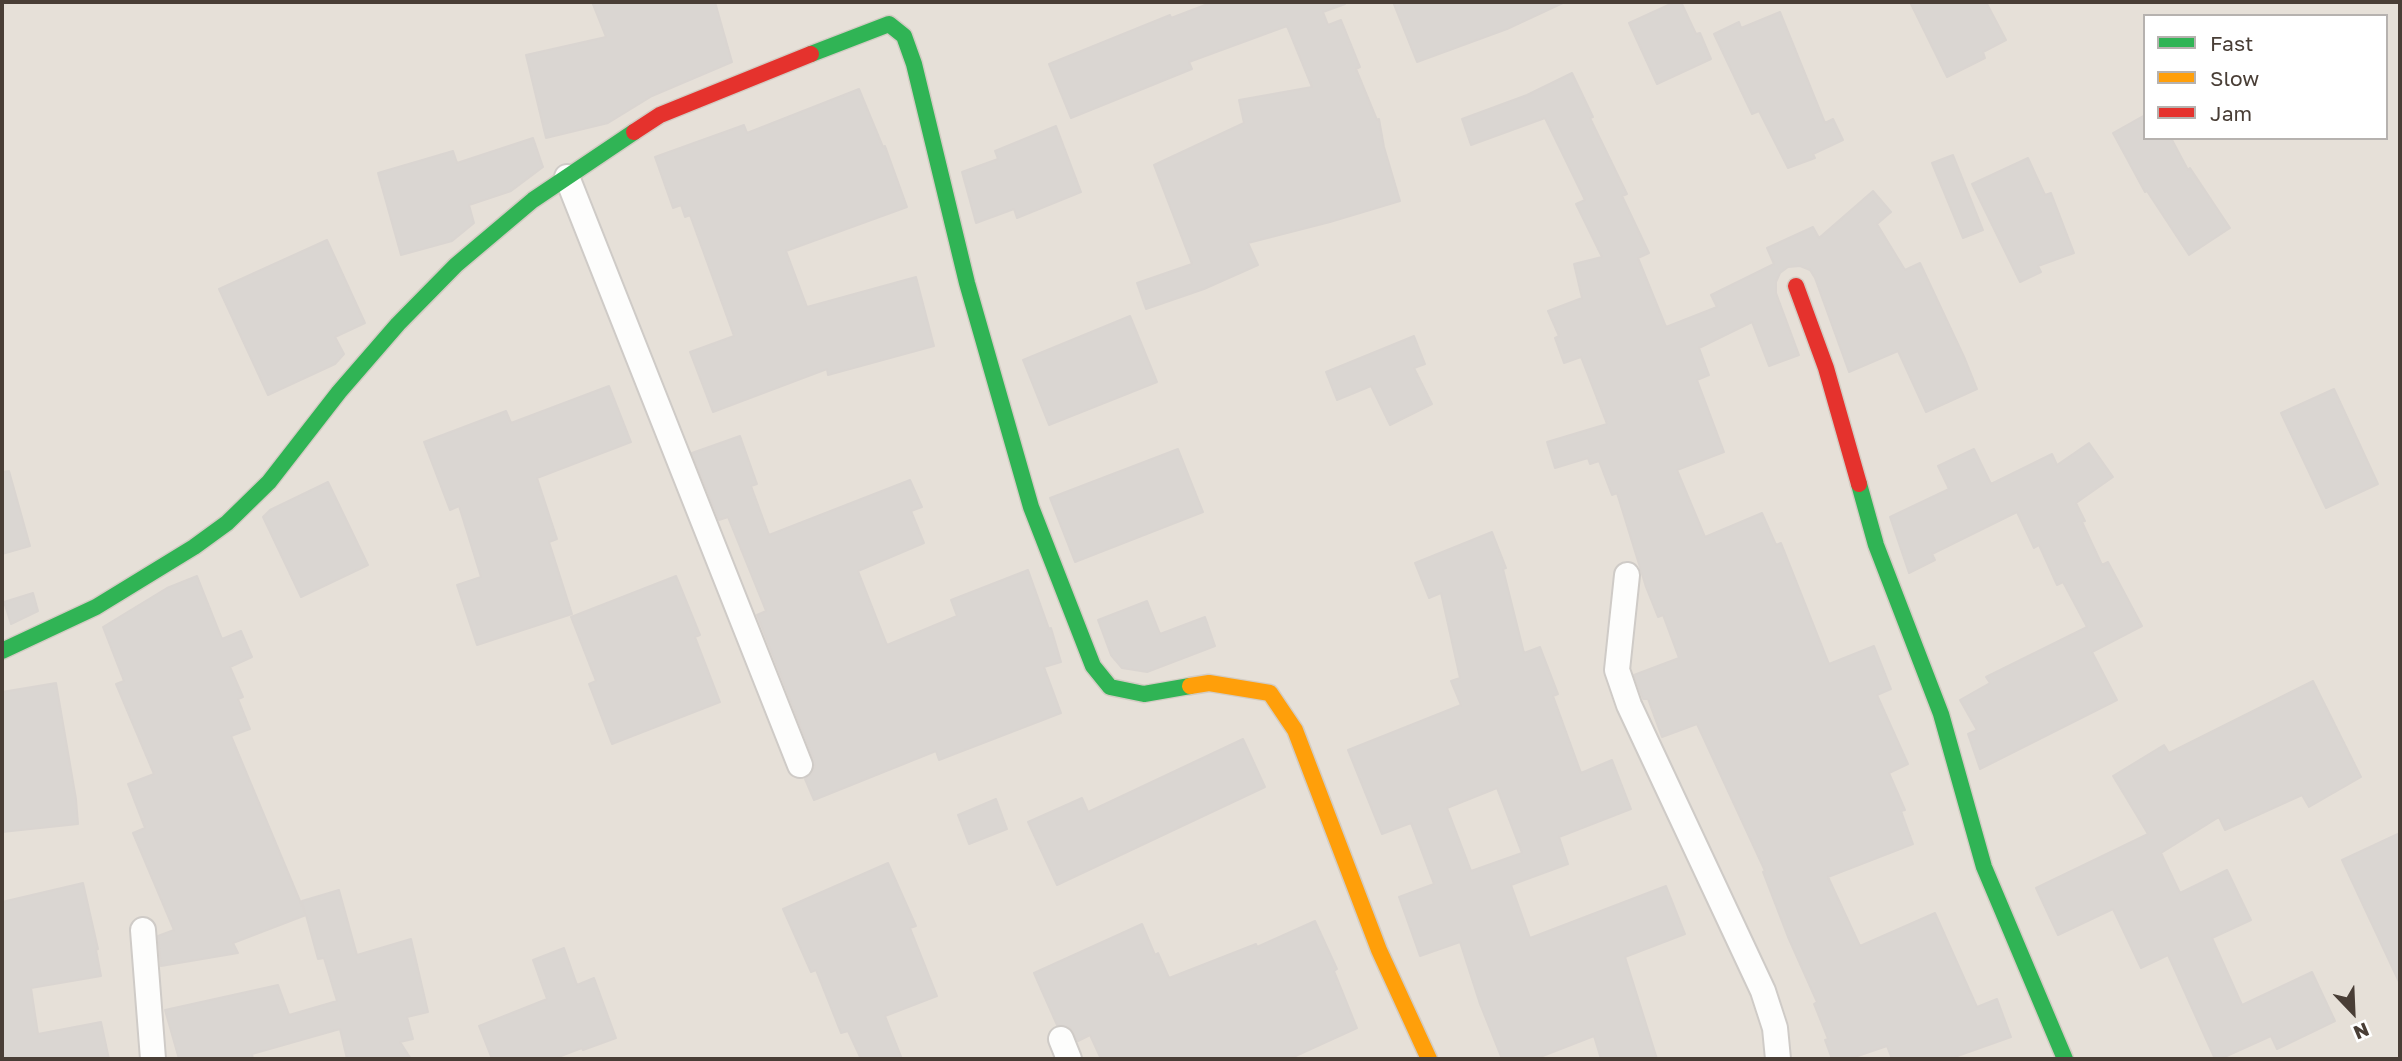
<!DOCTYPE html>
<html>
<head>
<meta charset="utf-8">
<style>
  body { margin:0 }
  #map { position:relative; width:2402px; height:1061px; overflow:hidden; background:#f2efeb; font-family:"Golos Text",sans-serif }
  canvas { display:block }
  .frame { position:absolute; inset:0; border:4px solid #493e36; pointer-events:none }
  .legend { position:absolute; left:2143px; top:14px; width:245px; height:126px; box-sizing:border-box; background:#fff; border:2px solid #b6b2af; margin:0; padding:9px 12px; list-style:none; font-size:21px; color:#493e36 }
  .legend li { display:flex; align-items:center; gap:14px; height:35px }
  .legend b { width:35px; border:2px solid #b6b2af }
  .north { position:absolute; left:2318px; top:977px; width:70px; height:70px; -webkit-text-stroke:5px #fff; paint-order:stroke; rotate:157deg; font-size:19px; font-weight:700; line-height:28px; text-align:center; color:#493e36 }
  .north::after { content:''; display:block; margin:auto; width:24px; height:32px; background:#493e36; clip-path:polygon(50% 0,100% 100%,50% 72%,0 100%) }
</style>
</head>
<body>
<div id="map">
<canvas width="2402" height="1061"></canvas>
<div class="frame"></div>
<ul class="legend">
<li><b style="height:9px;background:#30b455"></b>Fast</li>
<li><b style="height:9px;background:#ff9f0a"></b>Slow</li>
<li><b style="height:9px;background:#e5322d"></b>Jam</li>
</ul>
<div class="north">N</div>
</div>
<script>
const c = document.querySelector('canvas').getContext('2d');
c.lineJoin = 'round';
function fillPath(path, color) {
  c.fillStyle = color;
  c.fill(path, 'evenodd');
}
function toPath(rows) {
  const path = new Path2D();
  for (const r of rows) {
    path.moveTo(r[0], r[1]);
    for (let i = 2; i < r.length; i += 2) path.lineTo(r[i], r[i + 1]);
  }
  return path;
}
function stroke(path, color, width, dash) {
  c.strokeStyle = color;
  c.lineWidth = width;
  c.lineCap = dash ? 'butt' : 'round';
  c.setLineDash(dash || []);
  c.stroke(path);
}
const residential = toPath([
  [2,2,2400,2,2400,1059,2,1059],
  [2145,16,2386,16,2386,138,2145,138]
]);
const building = toPath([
  [592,2,715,2,732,62,652,96,608,123,546,138,526,55,606,37,592,2],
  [1213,2,1344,2,1345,4,1323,12,1328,25,1341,20,1360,67,1356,69,1377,120,1379,119,1384,147,1400,201,1330,222,1248,243,1258,265,1204,289,1146,309,1137,283,1192,264,1154,165,1244,123,1239,100,1312,87,1287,26,1189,62,1192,69,1071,118,1049,64,1170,15,1171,18,1213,2],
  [1393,2,1565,2,1507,29,1417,62,1393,2],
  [1675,2,1681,2,1696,34,1700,33,1711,59,1657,84,1629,23,1675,2],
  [1910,2,1986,2,2006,40,1983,52,1985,58,1947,77,1910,2],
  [1780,12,1825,123,1833,119,1843,140,1813,154,1815,158,1788,168,1759,111,1752,114,1714,34,1739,22,1741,28,1780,12],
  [1572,73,1593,117,1590,118,1627,194,1622,196,1649,253,1638,258,1666,327,1717,307,1711,295,1774,264,1767,248,1813,227,1819,238,1873,191,1891,212,1877,224,1905,270,1920,263,1965,359,1977,389,1926,412,1898,351,1849,372,1815,278,1810,270,1800,266,1788,267,1780,273,1776,282,1776,293,1799,355,1769,366,1752,322,1699,348,1709,375,1697,380,1724,452,1677,470,1705,537,1762,513,1776,545,1781,543,1829,664,1874,646,1891,689,1877,695,1908,764,1889,773,1905,810,1901,811,1913,844,1828,877,1860,946,1935,913,1977,1007,1997,999,2011,1037,1949,1059,1892,1059,1887,1046,1849,1059,1832,1059,1825,1040,1828,1039,1814,1004,1817,1002,1788,937,1763,872,1765,871,1697,724,1662,737,1648,699,1643,699,1634,675,1679,658,1663,615,1658,617,1646,587,1617,493,1612,495,1599,461,1590,464,1588,458,1555,468,1547,442,1607,424,1581,357,1564,363,1555,338,1559,336,1548,311,1582,298,1574,264,1602,257,1576,204,1585,200,1545,118,1471,145,1462,119,1527,95,1572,73],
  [859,89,883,147,885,146,907,207,786,251,807,307,916,277,934,346,828,375,827,369,713,412,690,352,734,336,690,215,685,217,681,205,673,208,655,157,744,125,747,133,859,89],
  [2145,115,2145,138,2171,138,2188,170,2190,168,2230,228,2189,255,2147,191,2145,192,2113,133,2145,115],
  [1056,126,1081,192,1017,218,1014,209,976,223,962,172,998,159,995,151,1056,126],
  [533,138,543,167,511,191,469,205,474,223,452,241,401,255,378,173,453,151,457,163,533,138],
  [1953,155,1983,230,1963,238,1932,163,1953,155],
  [2028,158,2045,195,2051,193,2074,253,2038,266,2041,272,2020,282,1972,184,2028,158],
  [327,240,365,323,335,337,344,354,335,364,268,395,219,289,327,240],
  [1130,316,1157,382,1049,425,1023,360,1130,316],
  [1414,336,1425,364,1414,368,1432,404,1390,425,1371,386,1337,400,1326,372,1414,336],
  [609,386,631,442,537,478,557,539,549,542,572,614,477,645,457,585,481,577,459,506,450,510,424,442,506,411,511,423,609,386],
  [2334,389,2378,484,2326,508,2281,413,2334,389],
  [740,436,757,484,751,486,769,535,910,480,922,507,911,511,924,543,858,571,887,645,957,616,951,600,1028,570,1049,629,1051,628,1061,662,1044,667,1061,713,939,760,936,751,814,800,805,779,812,774,815,766,814,760,757,615,766,611,728,517,719,520,692,453,740,436],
  [2089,443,2113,477,2076,503,2085,521,2082,522,2102,565,2108,562,2142,626,2092,652,2117,700,1980,769,1968,734,1977,730,1960,700,1990,683,1986,677,2087,627,2063,582,2057,585,2039,545,2034,548,2017,512,1932,554,1935,560,1909,573,1890,517,1949,489,1938,466,1974,449,1991,484,2052,454,2057,465,2089,443],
  [1178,449,1203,512,1075,562,1050,498,1178,449],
  [9,471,30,546,2,554,2,472,9,471],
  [328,482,368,565,301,597,263,517,270,510,328,482],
  [1492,532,1506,568,1503,569,1524,653,1540,647,1558,694,1553,696,1581,773,1612,760,1631,809,1559,837,1568,864,1511,885,1530,938,1666,886,1685,934,1625,957,1657,1059,1601,1059,1594,1036,1535,1059,1502,1059,1480,1004,1460,942,1420,956,1399,897,1434,884,1411,823,1382,834,1348,750,1461,705,1451,681,1460,678,1441,593,1429,598,1415,563,1492,532],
  [1497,788,1522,853,1471,871,1447,808,1497,788],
  [197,576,222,639,241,631,252,657,230,667,243,697,238,699,250,729,231,736,305,913,302,901,339,890,357,955,411,939,428,1012,407,1017,413,1039,400,1042,411,1059,347,1059,340,1029,252,1054,253,1059,179,1059,165,1010,278,985,289,1015,337,1001,324,958,318,959,306,915,233,943,238,953,161,966,158,936,174,930,133,833,145,828,128,784,154,774,116,684,124,681,103,627,167,588,197,576],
  [676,576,700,635,695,637,720,702,612,744,589,684,596,681,571,617,676,576],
  [33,593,38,611,11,624,4,602,33,593],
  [1147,601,1160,634,1205,617,1215,646,1147,672,1122,668,1111,655,1098,620,1147,601],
  [2313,681,2361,777,2309,807,2302,795,2225,830,2219,817,2161,853,2180,893,2227,870,2251,920,2212,938,2242,1005,2312,972,2335,1021,2277,1049,2271,1036,2220,1059,2215,1059,2168,955,2141,968,2113,909,2058,935,2036,888,2148,834,2113,776,2164,745,2169,753,2313,681],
  [56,683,76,799,78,824,2,832,2,692,56,683],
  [1243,739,1265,787,1057,885,1028,822,1082,798,1088,812,1243,739],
  [996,799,1007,829,969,844,958,815,996,799],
  [2400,833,2400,984,2342,860,2400,833],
  [888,863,916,926,910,928,937,996,885,1016,902,1059,861,1059,848,1031,841,1033,816,970,811,972,783,909,888,863],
  [83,883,98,949,96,950,101,976,31,988,38,1034,101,1022,109,1059,2,1059,2,902,83,883],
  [1315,921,1337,969,1334,971,1357,1028,1289,1059,1101,1059,1090,1035,1078,1041,1070,1027,1057,1025,1034,973,1142,924,1155,955,1158,953,1169,978,1256,944,1257,947,1315,921],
  [564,948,577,985,594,978,616,1038,583,1050,582,1048,553,1059,492,1059,479,1026,547,999,533,960,564,948]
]);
const street = toPath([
  [567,177,800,765],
  [1627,575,1617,670,1629,705,1763,991,1775,1028,1778,1059],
  [143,930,153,1059],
  [1061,1039,1069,1059]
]);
const fast = toPath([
  [811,54,889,24,904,36,914,64,967,283,1031,507,1093,666,1110,687,1144,694,1190,686],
  [1859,484,1876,545,1941,714,1984,867,2065,1059],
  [2,651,96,607,194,547,227,523,269,482,339,392,398,324,456,265,533,200,634,132]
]);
const slow = toPath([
  [1190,686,1209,683,1270,693,1295,730,1379,950,1429,1059]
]);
const jam = toPath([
  [634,132,660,115,811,54],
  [1796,286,1826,368,1859,484]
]);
fillPath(residential, '#e6e0d8');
fillPath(building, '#dad6d2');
stroke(building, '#dad5d1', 2);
stroke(street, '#cfcbc7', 28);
stroke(fast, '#d3ccc3', 19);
stroke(slow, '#d3ccc3', 19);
stroke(jam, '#d3ccc3', 19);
stroke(street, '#fdfdfc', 24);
stroke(fast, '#30b455', 16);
stroke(slow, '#ff9f0a', 16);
stroke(jam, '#e5322d', 16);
</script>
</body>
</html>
